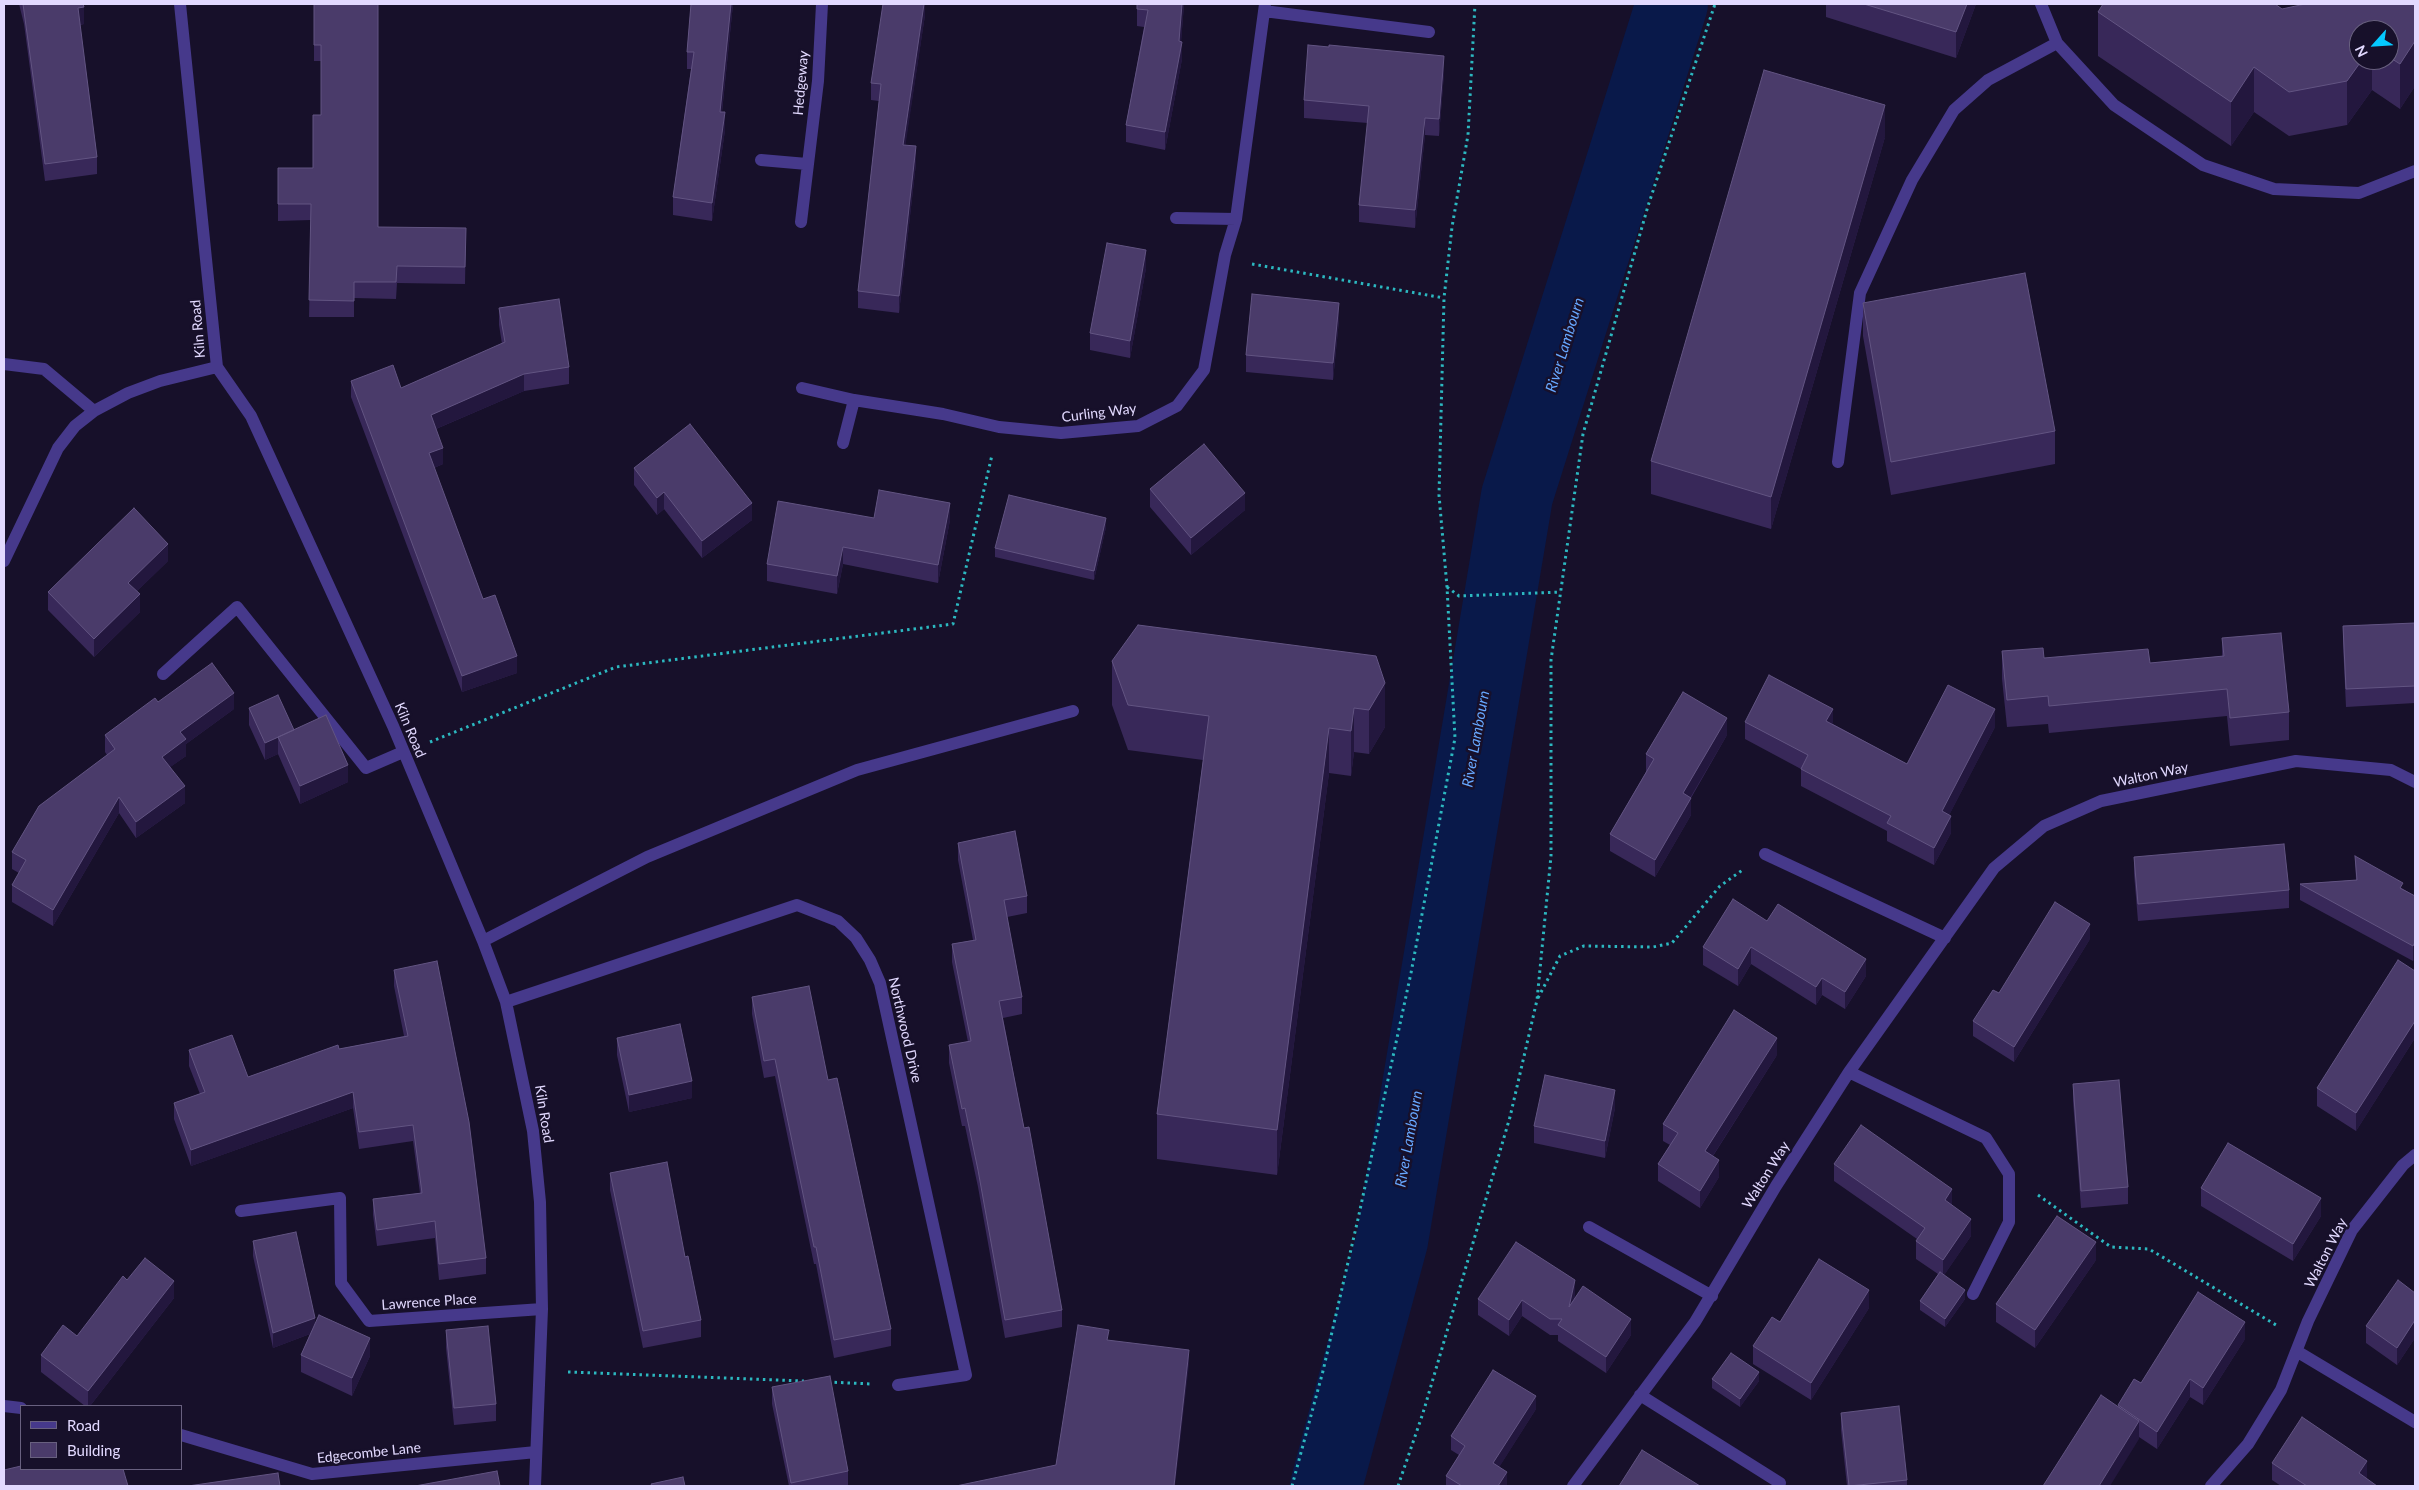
<!DOCTYPE html>
<html>
<head>
<meta charset="utf-8">
<style>
  body { margin:0 }
  #map { position:relative; width:2419px; height:1490px; overflow:hidden; background:#17102a; font-family:Lato,sans-serif }
  canvas { display:block }
  .frame { position:absolute; inset:0; border:5px solid #e2d9ff; pointer-events:none }
  .legend { position:absolute; left:20px; top:1405px; width:162px; height:65px; box-sizing:border-box; background:#17102a; border:1px solid #68607f; margin:0; padding:6px 9px; list-style:none; font-size:15px; color:#e2d9ff }
  .legend li { display:flex; align-items:center; gap:10px; height:25px }
  .legend b { width:25px; border:1px solid #68607f }
  .north { position:absolute; left:2349px; top:20px; width:50px; height:50px; box-sizing:border-box; background:#17102a; border:1px solid #68607f; border-radius:50%; rotate:244deg; font-size:14px; font-weight:700; line-height:20px; text-align:center; color:#e2d9ff }
  .north::after { content:''; display:block; margin:auto; width:18px; height:22px; background:#05c9ff; clip-path:polygon(50% 0,100% 100%,50% 72%,0 100%) }
</style>
</head>
<body>
<div id="map">
<canvas width="2419" height="1490"></canvas>
<div class="frame"></div>
<ul class="legend">
<li><b style="height:6px;background:#46398b"></b>Road</li>
<li><b style="height:14px;background:#4a3b6a"></b>Building</li>
</ul>
<div class="north">N</div>
</div>
<script>
const c = document.querySelector('canvas').getContext('2d');
c.lineJoin = 'round';
function toPath(rows) {
  const path = new Path2D();
  for (const r of rows) {
    path.moveTo(r[0], r[1]);
    for (let i = 2; i < r.length; i += 2) path.lineTo(r[i], r[i + 1]);
  }
  return path;
}
function stroke(path, color, width, dash) {
  c.strokeStyle = color;
  c.lineWidth = width;
  c.lineCap = dash ? 'butt' : 'round';
  c.setLineDash(dash || []);
  c.stroke(path);
}
function fillPath(path, color) {
  c.fillStyle = color;
  c.fill(path, 'evenodd');
}
function write(font, color, halo, rows, align = 'center') {
  c.font = font + ' Lato,sans-serif';
  c.lineWidth = 5;
  c.setLineDash([]);
  c.textBaseline = 'middle';
  c.strokeStyle = halo;
  c.fillStyle = color;
  for (const [text, x, y, turn = 0] of rows) {
    c.save();
    c.translate(x, y);
    c.rotate((+turn || 0) * Math.PI / 180);
    c.textAlign = isNaN(turn) ? turn : align;
    if (halo) c.strokeText(text, 0, 0);
    c.fillText(text, 0, 0);
    c.restore();
  }
}
const river = toPath([
  [1326,1486,1392,1241,1517,496,1672,4]
]);
const path = toPath([
  [1252,264,1444,298],
  [1447,587,1459,596,1561,592],
  [430,742,616,667,953,624,992,455],
  [1538,998,1560,956,1584,946,1653,947,1672,943,1720,886,1744,869],
  [2038,1195,2111,1247,2149,1249,2276,1325],
  [568,1372,804,1381],
  [828,1382,872,1384],
  [1292,1486,1323,1371,1358,1219,1411,973,1455,738,1447,587,1439,495,1444,298,1452,227,1468,135,1475,4],
  [1398,1486,1423,1413,1510,1117,1537,1000,1551,856,1551,660,1583,434,1648,206,1715,4]
]);
const minor = toPath([
  [180,4,217,367,251,416,393,726,483,941,506,1002,533,1131,540,1202,542,1309,535,1486],
  [2041,4,2057,43,2114,105,2203,165,2274,189,2359,193,2415,171],
  [1264,11,1429,32],
  [761,160,807,164],
  [1176,218,1236,219],
  [801,222,818,81,822,4],
  [4,364,44,369,94,411],
  [802,388,854,400,943,414,999,427,1061,433,1138,426,1177,406,1204,370,1225,255,1236,219,1265,4],
  [843,443,854,400],
  [1838,462,1860,293,1912,180,1954,110,1988,80,2057,43],
  [4,561,58,448,75,426,94,411,128,393,160,381,217,367],
  [163,674,237,607,366,768,403,752],
  [1765,854,1945,938],
  [483,941,647,857,857,770,1073,711],
  [506,1002,797,905,838,921,856,938,870,960,880,983,966,1375,898,1385],
  [1849,1072,1986,1138,2009,1174,2009,1222,1973,1294],
  [241,1211,340,1198,341,1283,369,1321,542,1309],
  [1589,1227,1712,1296],
  [2298,1352,2415,1422],
  [1640,1395,1780,1483],
  [4,1406,21,1408],
  [181,1435,312,1474,536,1452],
  [1573,1486,1695,1322,1776,1186,1849,1072,1994,868,2044,826,2101,801,2296,761,2391,770,2415,782],
  [2211,1486,2248,1444,2281,1390,2308,1321,2352,1230,2403,1165,2415,1155]
]);
const wall = toPath([
  [19,4,83,4,84,24,80,25,97,157,97,174,45,181,24,24],
  [314,4,378,227,466,228,465,284,397,283,396,299,354,298,354,317,309,317,311,220,278,221,278,168,313,168,321,115,321,61,314,61],
  [691,4,733,4,722,112,725,130,712,221,673,215,673,197,691,69,687,69,687,52],
  [925,4,925,15,905,145,916,163,899,313,858,308,858,291,879,101,871,100,871,83],
  [1184,4,1181,41,1182,59,1165,150,1126,142,1126,125,1144,27,1137,26,1137,9],
  [1826,4,1976,4,1956,58,1826,17],
  [2415,4,2415,86,2400,109,2372,90,2347,125,2289,136,2254,112,2231,146,2098,56,2098,12,2282,9],
  [2359,30,2389,30,2389,60,2359,60],
  [1444,73,1439,136,1425,135,1415,228,1359,222,1359,205,1368,123,1304,118,1304,100],
  [1885,137,1771,529,1651,494,1651,461],
  [1146,268,1130,358,1090,350,1090,333],
  [1863,303,2055,431,2055,464,1891,495,1863,336],
  [499,308,569,367,569,384,524,391,436,429,443,464,434,468,483,599,517,673,462,692,351,397,351,381,401,388,502,344,499,325],
  [1339,320,1333,380,1246,372,1246,355],
  [634,468,752,520,702,558,664,509,657,515,634,485],
  [1150,489,1245,510,1191,555,1150,507],
  [874,518,950,520,938,583,843,564,837,594,767,581,767,564],
  [1106,527,1094,580,995,557,995,548],
  [168,561,137,591,140,612,94,657,48,610,48,592],
  [2415,623,2415,703,2346,707,2343,644,2343,626],
  [2222,638,2289,712,2289,740,2230,746,2227,716,2049,733,2048,724,2007,727,2002,679,2002,651,2044,658,2150,663,2222,656],
  [1376,656,1385,727,1369,754,1354,752,1351,776,1329,773,1277,1175,1157,1159,1157,1114,1203,760,1128,750,1112,705,1112,661],
  [249,708,294,730,348,782,300,804,278,754,265,760,249,725],
  [234,709,186,744,186,756,170,767,185,803,136,838,119,813,53,926,12,902,12,885,19,873,12,869,12,852,107,755,105,752,105,735],
  [1745,722,1833,724,1907,764,1995,727,1949,815,1951,833,1934,865,1887,841,1887,831,1801,786,1801,769,1745,739],
  [1727,735,1691,798,1691,815,1655,877,1610,851,1610,834,1646,772,1646,754],
  [958,843,1027,896,1027,913,1007,917,1022,997,1022,1014,1003,1018,1024,1128,1062,1310,1062,1327,1005,1338,978,1187,965,1126,962,1126,949,1063,949,1045,968,1042,952,962,952,944,973,940,958,860],
  [2355,856,2403,889,2415,896,2415,957,2413,961,2300,900,2300,884,2356,880],
  [2134,857,2289,890,2289,908,2138,921,2134,874],
  [1767,921,1866,976,1845,1009,1822,995,1816,1005,1751,964,1738,986,1703,965,1703,947],
  [2090,939,2014,1062,1973,1036,1973,1021],
  [394,970,486,1258,486,1274,439,1280,435,1238,377,1246,373,1215,373,1199,420,1193,413,1141,359,1149,353,1108,191,1166,174,1119,174,1103,200,1094,189,1066,189,1050,248,1077,339,1049,404,1036,394,986],
  [2415,971,2415,1038,2356,1131,2317,1106,2317,1088],
  [752,997,828,1080,891,1329,891,1346,834,1358,816,1264,814,1264,775,1076,764,1078,752,1014],
  [617,1038,692,1098,629,1112,617,1055],
  [1777,1055,1713,1156,1719,1177,1700,1208,1658,1181,1658,1164,1670,1145,1663,1141,1663,1124],
  [2073,1084,2128,1187,2128,1204,2081,1208,2073,1101],
  [1615,1108,1605,1158,1534,1143,1534,1126],
  [1834,1164,1952,1205,1971,1236,1944,1275,1965,1299,1945,1327,1920,1310,1920,1301,1938,1274,1916,1259,1916,1241,1917,1239,1834,1181],
  [610,1173,685,1257,701,1320,701,1337,643,1348,610,1190],
  [2201,1188,2321,1216,2293,1261,2201,1206],
  [253,1241,315,1325,370,1356,352,1396,301,1372,301,1355,310,1334,273,1348,253,1256],
  [2096,1260,2035,1348,1996,1322,1996,1304],
  [127,1280,174,1298,90,1406,85,1406,41,1372,41,1355,77,1336],
  [2415,1293,2415,1339,2415,1338,2397,1365,2366,1343,2366,1326],
  [1575,1297,1575,1298,1631,1335,1606,1373,1558,1341,1558,1335,1550,1335,1522,1316,1509,1336,1478,1315,1478,1299],
  [1869,1308,1811,1400,1753,1364,1753,1346,1780,1322],
  [446,1330,496,1404,496,1421,454,1425,446,1348],
  [2245,1339,2203,1405,2190,1397,2157,1449,2139,1437,2139,1439,2118,1407,2118,1405,2141,1383],
  [1712,1379,1759,1381,1740,1407,1712,1388],
  [772,1387,848,1471,848,1486,789,1486,772,1404],
  [1536,1409,1499,1467,1507,1486,1446,1486,1446,1476,1459,1455,1451,1450,1451,1436],
  [1841,1413,1907,1480,1907,1486,1847,1486,1841,1430],
  [2272,1463,2367,1478,2367,1479,2377,1486,2281,1486,2272,1480]
]);
const shadedWall = toPath([
  [731,4,733,4,720,129,720,112],
  [924,4,925,4,925,15,903,162,903,145],
  [1182,4,1184,4,1180,57,1182,42,1182,59,1165,150,1165,132,1179,41],
  [1967,4,1976,4,1956,58,1956,32],
  [84,7,84,24,78,25,78,8],
  [2415,41,2415,86,2400,109,2400,64],
  [1444,56,1444,73,1439,136,1439,119],
  [2362,60,2372,60,2372,90,2347,125,2347,81],
  [2254,67,2254,112,2231,146,2231,102],
  [1885,105,1885,137,1771,529,1771,497],
  [725,112,725,130,712,221,712,203],
  [1425,118,1425,135,1415,228,1415,210],
  [916,146,916,163,899,313,899,296],
  [1146,250,1146,268,1130,358,1130,341],
  [1339,303,1339,320,1333,380,1333,363],
  [524,374,524,391,431,431,431,415],
  [443,448,443,464,429,470,429,453],
  [664,492,664,509,657,515,657,498],
  [1245,493,1245,510,1191,555,1191,538],
  [752,503,752,520,702,558,702,541],
  [950,503,950,520,938,583,938,565],
  [1106,518,1106,527,1094,580,1094,571],
  [168,544,168,561,128,600,128,583],
  [843,547,843,564,837,594,837,576],
  [140,594,140,612,94,657,94,639],
  [517,656,517,673,462,692,462,676],
  [1385,683,1385,727,1369,754,1369,710],
  [234,693,234,709,186,744,186,756,162,773,162,757,180,732],
  [1354,708,1354,752,1351,776,1351,731],
  [1833,709,1833,726,1826,721],
  [1995,709,1995,727,1942,829,1942,811],
  [1727,718,1727,735,1683,810,1683,793],
  [1329,728,1329,773,1277,1175,1277,1130],
  [294,730,278,737,278,754,265,760,265,743],
  [348,765,348,782,300,804,300,786],
  [185,786,185,803,136,838,136,822],
  [119,797,119,813,53,926,53,910],
  [1691,798,1691,815,1655,877,1655,860],
  [1951,816,1951,833,1934,865,1934,848],
  [2090,924,2090,939,2014,1062,2014,1047],
  [2415,942,2415,957,2413,961,2413,946],
  [1751,947,1751,964,1738,986,1738,969],
  [1866,959,1866,976,1845,1009,1845,992],
  [1822,978,1822,995,1816,1005,1816,987],
  [2415,1021,2415,1038,2356,1131,2356,1113],
  [1777,1038,1777,1055,1705,1168,1705,1151],
  [692,1081,692,1098,629,1112,629,1095],
  [1615,1090,1615,1108,1605,1158,1605,1141],
  [353,1092,353,1108,191,1166,191,1150],
  [1719,1160,1719,1177,1700,1208,1700,1191],
  [1952,1189,1952,1206,1945,1200],
  [2321,1198,2321,1216,2293,1261,2293,1244],
  [1971,1219,1971,1236,1943,1277,1943,1260],
  [2096,1242,2096,1260,2035,1348,2035,1330],
  [1575,1280,1575,1297,1569,1323,1569,1307],
  [174,1281,174,1298,90,1406,88,1406,88,1391],
  [1869,1290,1869,1308,1811,1400,1811,1383],
  [1965,1290,1965,1299,1945,1327,1945,1319],
  [1522,1300,1522,1316,1509,1336,1509,1320],
  [315,1318,315,1332,273,1348,273,1333],
  [1631,1319,1631,1335,1606,1373,1606,1357],
  [2415,1321,2415,1338,2397,1365,2397,1348],
  [2245,1322,2245,1339,2203,1405,2203,1388],
  [370,1338,370,1356,352,1396,352,1378],
  [1189,1350,1189,1365,1175,1486,1174,1486],
  [1759,1372,1759,1381,1740,1407,1740,1399],
  [2190,1379,2190,1397,2157,1449,2157,1432],
  [1536,1396,1536,1409,1493,1477,1493,1463],
  [2139,1421,2139,1439,2110,1486,2099,1486],
  [2367,1461,2367,1478,2362,1486,2359,1473],
  [1507,1472,1507,1486,1498,1486]
]);
const building = toPath([
  [23,4,83,4,84,7,78,8,97,157,45,164,23,4],
  [314,4,378,4,378,227,466,228,465,267,397,266,396,282,354,282,354,301,309,300,311,204,278,204,278,168,313,168,313,115,321,115,321,45,314,45,314,4],
  [691,4,731,4,720,112,725,112,712,203,673,197,694,52,687,52,691,4],
  [883,4,924,4,903,145,916,146,899,296,858,291,881,84,871,83,883,4],
  [1137,4,1182,4,1179,41,1182,42,1165,132,1126,125,1148,10,1137,9,1137,4],
  [1864,4,1967,4,1956,32,1864,4],
  [2103,4,2275,4,2282,9,2305,4,2415,4,2415,41,2400,64,2389,57,2389,30,2359,30,2359,60,2362,60,2347,81,2289,92,2254,67,2231,102,2098,12,2103,4],
  [1308,45,1329,47,1329,45,1444,56,1439,119,1425,118,1415,210,1359,205,1369,106,1304,100,1308,45],
  [1764,70,1885,105,1771,497,1651,461,1764,70],
  [1107,243,1146,250,1130,341,1090,333,1107,243],
  [2025,273,2055,431,1891,462,1863,303,2025,273],
  [1252,294,1339,303,1333,363,1246,355,1252,294],
  [559,299,569,367,524,374,431,415,443,448,429,453,483,599,495,595,517,656,462,676,351,381,393,365,401,388,505,342,499,308,559,299],
  [690,424,752,503,702,541,664,492,657,498,634,468,690,424],
  [1204,444,1245,493,1191,538,1150,489,1204,444],
  [879,490,950,503,938,565,843,547,837,576,767,564,778,501,874,518,879,490],
  [1009,495,1106,518,1094,571,995,548,1009,495],
  [134,508,168,544,128,583,140,594,94,639,48,592,134,508],
  [2415,623,2415,686,2346,689,2343,626,2415,623],
  [1138,625,1376,656,1385,683,1369,710,1354,708,1351,731,1329,728,1277,1130,1157,1114,1209,716,1128,705,1112,661,1138,625],
  [2281,633,2289,712,2230,718,2227,689,2049,706,2048,696,2007,700,2002,651,2043,648,2044,658,2148,649,2150,663,2224,656,2222,638,2281,633],
  [212,663,234,693,180,732,186,739,162,757,185,786,136,822,119,797,53,910,12,885,26,860,12,852,39,806,115,749,105,735,155,698,158,702,212,663],
  [1769,675,1833,709,1826,721,1907,764,1948,685,1995,709,1942,811,1951,816,1934,848,1887,823,1891,816,1801,769,1808,755,1745,722,1769,675],
  [1683,692,1727,718,1683,793,1691,798,1655,860,1610,834,1654,759,1646,754,1683,692],
  [278,695,294,730,265,743,249,708,278,695],
  [326,715,348,765,300,786,278,737,326,715],
  [1015,831,1027,896,1004,900,1022,997,999,1001,1024,1128,1029,1127,1062,1310,1005,1320,978,1170,965,1108,962,1109,949,1045,971,1041,952,944,976,940,958,843,1015,831],
  [2284,844,2289,890,2138,904,2134,857,2284,844],
  [2355,856,2403,883,2400,888,2415,896,2415,942,2413,946,2300,884,2357,880,2355,856],
  [1733,899,1767,921,1778,904,1866,959,1845,992,1822,978,1816,987,1751,947,1738,969,1703,947,1733,899],
  [2055,902,2090,924,2014,1047,1973,1021,1993,990,1999,993,2055,902],
  [2398,960,2415,971,2415,1021,2356,1113,2317,1088,2398,960],
  [437,961,469,1122,486,1258,439,1264,435,1221,377,1230,373,1199,422,1193,413,1125,359,1132,353,1092,191,1150,174,1103,205,1092,189,1050,232,1035,248,1077,338,1045,339,1049,408,1036,394,970,437,961],
  [809,986,828,1080,837,1078,891,1329,834,1340,816,1247,814,1247,775,1059,764,1061,752,997,809,986],
  [1734,1010,1777,1038,1705,1151,1719,1160,1700,1191,1658,1164,1678,1133,1663,1124,1734,1010],
  [680,1024,692,1081,629,1095,617,1038,680,1024],
  [1545,1075,1615,1090,1605,1141,1534,1126,1545,1075],
  [2119,1080,2128,1187,2081,1191,2073,1084,2119,1080],
  [1861,1125,1952,1189,1945,1200,1971,1219,1943,1260,1916,1241,1925,1228,1834,1164,1861,1125],
  [2228,1143,2321,1198,2293,1244,2201,1188,2228,1143],
  [667,1162,685,1257,688,1256,701,1320,643,1331,610,1173,667,1162],
  [2057,1216,2096,1242,2035,1330,1996,1304,2057,1216],
  [296,1232,315,1318,273,1333,253,1241,296,1232],
  [1516,1242,1575,1280,1569,1307,1583,1286,1631,1319,1606,1357,1558,1325,1562,1319,1550,1319,1522,1300,1509,1320,1478,1299,1516,1242],
  [145,1258,174,1281,88,1391,41,1355,63,1325,77,1336,123,1276,127,1280,145,1258],
  [1819,1259,1869,1290,1811,1383,1753,1346,1772,1317,1780,1322,1819,1259],
  [1940,1272,1965,1290,1945,1319,1920,1301,1940,1272],
  [2398,1280,2415,1293,2415,1320,2397,1348,2366,1326,2398,1280],
  [2198,1292,2245,1322,2203,1388,2190,1379,2157,1432,2118,1405,2134,1379,2141,1383,2198,1292],
  [319,1315,370,1338,352,1378,301,1355,319,1315],
  [1078,1325,1109,1330,1107,1340,1189,1350,1174,1486,956,1486,1056,1465,1078,1325],
  [488,1326,496,1404,454,1408,446,1330,488,1326],
  [1731,1353,1759,1372,1740,1399,1712,1379,1731,1353],
  [1493,1370,1536,1396,1493,1463,1507,1472,1498,1486,1462,1486,1446,1476,1465,1446,1451,1436,1493,1370],
  [830,1376,848,1471,791,1483,772,1387,830,1376],
  [2101,1395,2139,1421,2099,1486,2043,1486,2101,1395],
  [1899,1406,1907,1480,1849,1486,1841,1413,1899,1406],
  [2302,1417,2367,1461,2359,1473,2377,1486,2307,1486,2272,1463,2302,1417],
  [1642,1450,1700,1486,1619,1486,1642,1450],
  [21,1466,21,1469,123,1469,128,1486,4,1486,4,1470,21,1466],
  [497,1471,500,1486,415,1486,497,1471],
  [278,1473,280,1486,188,1486,278,1473],
  [683,1477,685,1486,652,1486,651,1484,683,1477]
]);
const streetNames = [
  ["Hedgeway",801,83,-85],
  ["Kiln Road",198,329,-95],
  ["Curling Way",1099,413,-7],
  ["Kiln Road",410,730,67],
  ["Walton Way",2151,775,-12],
  ["Northwood Drive",905,1030,77],
  ["Kiln Road",544,1114,81],
  ["Walton Way",1766,1175,-58],
  ["Walton Way",2326,1253,-63],
  ["Lawrence Place",429,1302,-4],
  ["Edgecombe Lane",369,1453,-6]
];
const waterNames = [
  ["River Lambourn",1565,345,-73],
  ["River Lambourn",1476,739,-80],
  ["River Lambourn",1409,1139,-80]
];
stroke(river, '#09194a', 72);
stroke(path, '#2cb8c0', 3, [2.5, 4]);
stroke(minor, '#46398b', 12);
fillPath(wall, '#382859');
fillPath(shadedWall, '#23173e');
fillPath(building, '#4a3b6a');
stroke(building, '#625482', 1);
write('14px', '#e2d9ff', '#17102a', streetNames);
write('italic 15px', '#67a7ff', '#17102a', waterNames);
</script>
</body>
</html>
